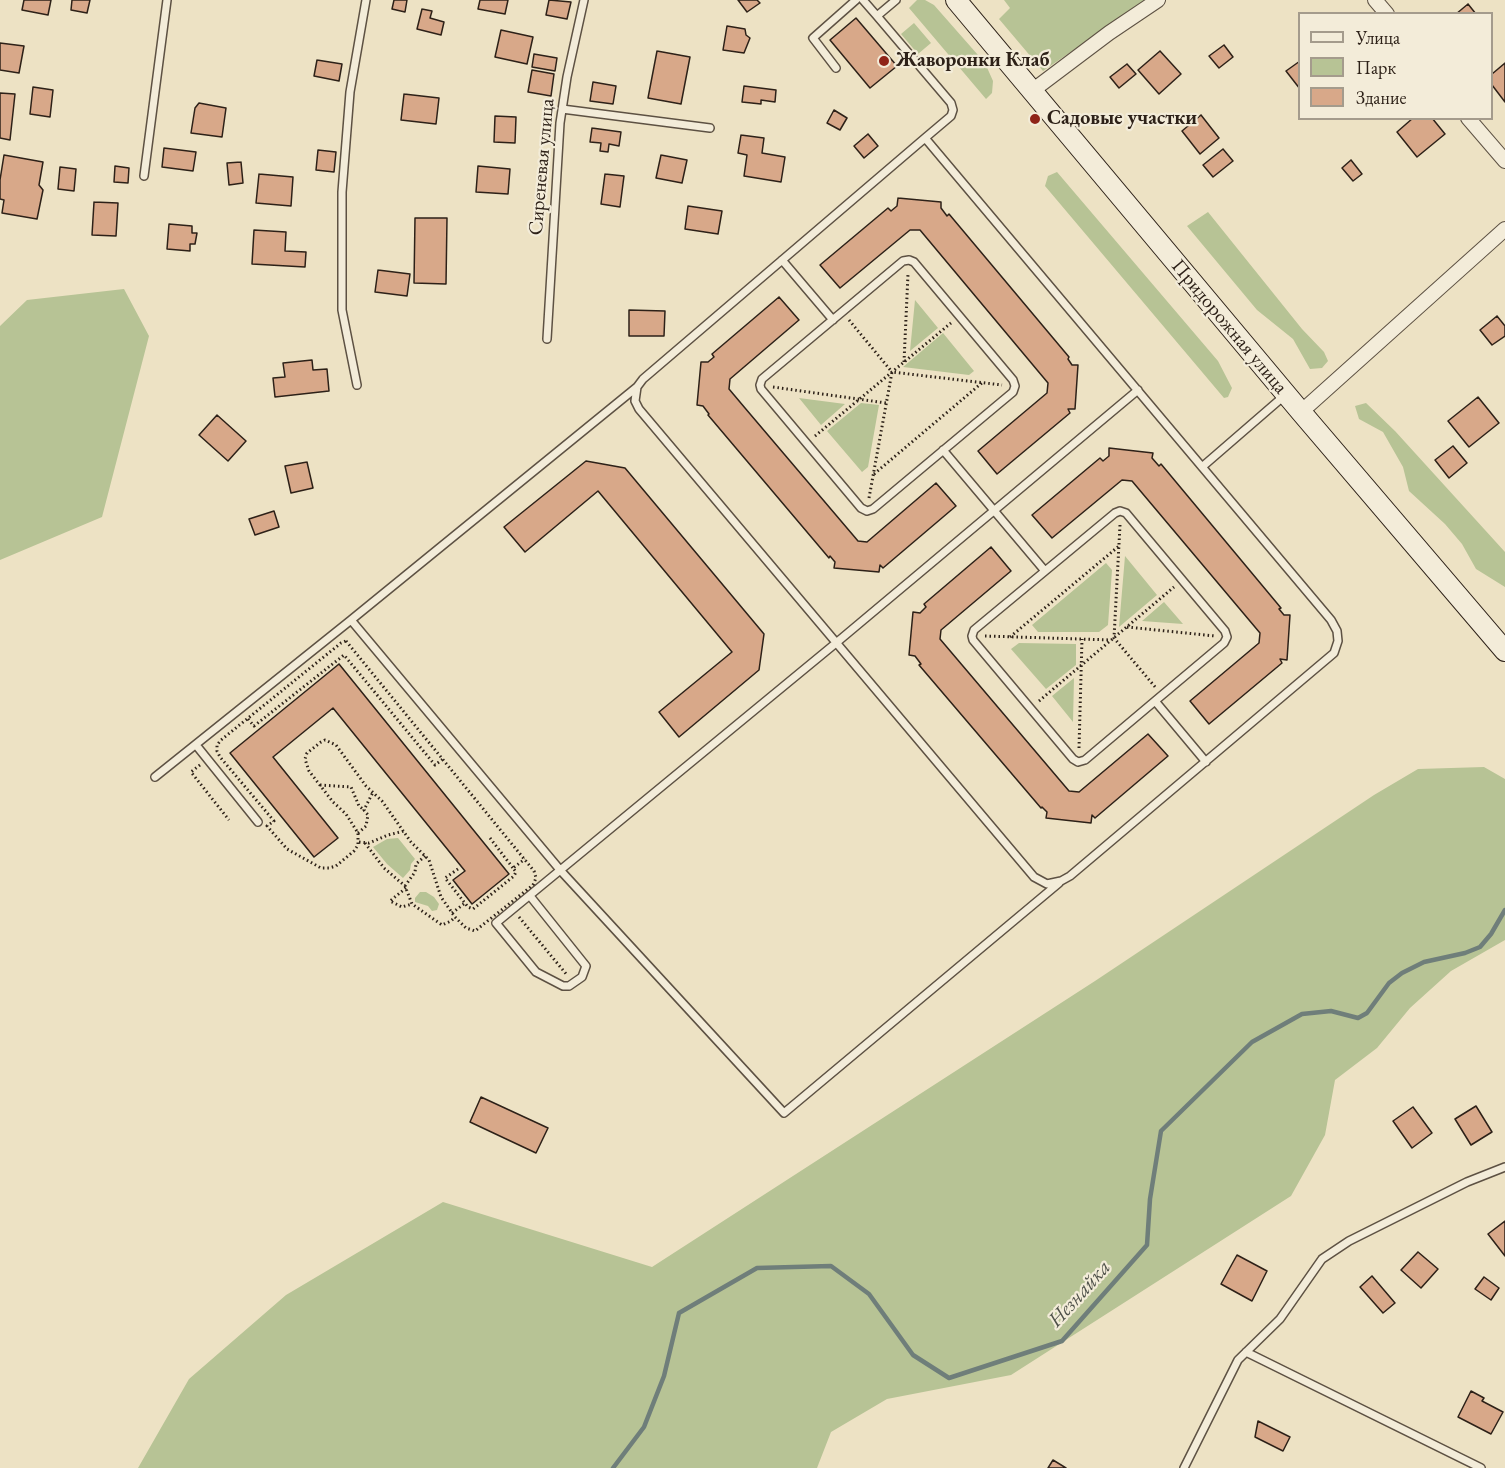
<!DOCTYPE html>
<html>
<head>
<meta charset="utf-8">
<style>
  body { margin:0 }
  #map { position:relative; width:1505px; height:1468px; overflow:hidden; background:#ede2c4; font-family:"EB Garamond",serif }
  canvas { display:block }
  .legend { position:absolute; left:1298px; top:12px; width:195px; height:108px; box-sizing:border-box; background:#f3ecd9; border:2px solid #a49b8c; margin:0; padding:8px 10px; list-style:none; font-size:18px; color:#2d2118 }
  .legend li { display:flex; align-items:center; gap:12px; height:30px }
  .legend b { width:30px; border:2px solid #a49b8c }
</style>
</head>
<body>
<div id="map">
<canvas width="1505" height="1468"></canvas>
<ul class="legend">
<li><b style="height:8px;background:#f3ecd9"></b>Улица</li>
<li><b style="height:16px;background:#b7c395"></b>Парк</li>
<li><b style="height:16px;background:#d8a889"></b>Здание</li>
</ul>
</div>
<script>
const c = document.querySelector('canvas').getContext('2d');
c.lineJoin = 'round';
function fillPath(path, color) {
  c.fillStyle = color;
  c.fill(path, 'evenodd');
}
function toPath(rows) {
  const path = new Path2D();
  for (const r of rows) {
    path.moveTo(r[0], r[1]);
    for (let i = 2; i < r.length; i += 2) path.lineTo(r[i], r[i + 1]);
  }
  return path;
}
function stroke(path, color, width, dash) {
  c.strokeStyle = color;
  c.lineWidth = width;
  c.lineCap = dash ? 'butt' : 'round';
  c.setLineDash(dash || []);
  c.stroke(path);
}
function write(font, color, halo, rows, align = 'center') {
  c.font = font + ' "EB Garamond",serif';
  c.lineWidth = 4.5;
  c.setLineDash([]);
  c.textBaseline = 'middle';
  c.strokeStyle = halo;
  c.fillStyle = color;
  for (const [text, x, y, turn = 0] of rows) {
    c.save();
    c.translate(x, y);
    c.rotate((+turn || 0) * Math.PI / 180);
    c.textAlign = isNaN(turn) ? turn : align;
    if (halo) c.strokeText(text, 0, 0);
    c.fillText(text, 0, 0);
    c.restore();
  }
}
const green = toPath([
  [917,0,925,0,934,5,985,63,993,81,992,93,986,99,909,8],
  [1004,0,1146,0,1043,71,999,19,1010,8],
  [914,23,931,43,918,54,901,34],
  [1057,172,1218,361,1232,388,1228,397,1224,398,1045,186,1048,176],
  [1208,212,1302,329,1324,352,1328,361,1322,368,1310,369,1293,339,1257,310,1187,226],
  [124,289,149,336,102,517,0,560,0,326,27,300],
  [915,300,938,328,910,351],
  [943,333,974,371,969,375,903,367],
  [799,398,845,404,821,425],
  [861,403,879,405,868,467,862,472,827,431],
  [1366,403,1395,431,1505,552,1505,587,1476,569,1462,544,1445,524,1409,491,1403,467,1383,432,1359,419,1355,406],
  [1125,556,1157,595,1119,627],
  [1106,563,1112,570,1108,625,1099,632,1038,632,1032,625],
  [1164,602,1183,624,1142,621],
  [1019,643,1076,644,1076,665,1046,689,1011,649],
  [1074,678,1073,722,1052,696],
  [1484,767,1505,779,1505,940,1451,971,1410,1008,1377,1048,1335,1080,1325,1135,1291,1196,1011,1375,887,1399,831,1432,817,1468,138,1468,189,1379,286,1295,443,1202,652,1267,1095,981,1374,795,1418,769],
  [398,838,415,859,411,864,410,870,403,878,387,864,373,847,387,839],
  [420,892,426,892,434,897,439,904,437,910,432,911,428,906,415,902,415,898]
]);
const stream = toPath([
  [613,1468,644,1427,664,1376,679,1313,757,1268,831,1266,869,1294,913,1355,949,1378,1062,1341,1147,1245,1150,1199,1161,1131,1252,1042,1302,1014,1331,1011,1358,1018,1367,1013,1389,983,1402,973,1424,962,1465,953,1480,947,1491,934,1505,910]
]);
const building = toPath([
  [24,0,51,0,48,15,22,10,24,0],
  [72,0,90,0,87,13,71,10,72,0],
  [394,0,407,0,405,12,392,9,394,0],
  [480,0,508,0,505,14,478,9,480,0],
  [549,0,571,2,567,19,546,15,549,0],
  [738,0,757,0,760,3,747,12,738,0],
  [1468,4,1476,14,1456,14,1468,4],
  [422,9,432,11,430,18,444,22,441,35,417,29,422,9],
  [856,18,897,66,870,88,830,40,856,18],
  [727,26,745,29,746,35,750,38,744,53,723,50,727,26],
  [501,30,533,37,527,64,495,57,501,30],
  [0,43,24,46,19,73,0,70,0,43],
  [1224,45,1233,57,1219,68,1209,56,1224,45],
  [657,51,690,57,681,104,648,98,657,51],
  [1160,51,1181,74,1159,94,1138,70,1160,51],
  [534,54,557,58,555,71,532,67,534,54],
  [317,60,342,64,339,81,314,76,317,60],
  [1300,61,1300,89,1286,71,1300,61],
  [1505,63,1505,102,1492,85,1492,74,1505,63],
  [1127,64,1136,74,1119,88,1110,77,1127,64],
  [532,70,554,74,551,96,528,92,532,70],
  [593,82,616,86,613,104,590,101,593,82],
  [744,86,776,90,775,102,761,100,761,104,742,102,744,86],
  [33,87,53,90,50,117,30,114,33,87],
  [0,93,15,94,10,140,0,138,0,93],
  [404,94,439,98,436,124,401,120,404,94],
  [199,103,226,108,222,137,191,133,195,108,199,103],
  [834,110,847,118,840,130,827,123,834,110],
  [1201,115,1219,138,1200,154,1182,131,1201,115],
  [495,116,516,117,515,143,494,142,495,116],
  [1413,118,1432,118,1445,134,1417,157,1397,132,1413,118],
  [592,128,621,132,619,146,609,144,608,152,600,151,601,143,590,142,592,128],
  [868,134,878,146,864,158,854,146,868,134],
  [741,135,764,138,762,153,785,157,781,182,744,176,747,155,738,153,741,135],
  [164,148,196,152,193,171,162,167,164,148],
  [1223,149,1233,161,1213,177,1203,165,1223,149],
  [318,150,336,152,334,172,316,170,318,150],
  [4,155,43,162,39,185,43,190,37,219,2,213,4,200,0,199,0,180,4,155],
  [661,155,687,160,682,183,656,178,661,155],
  [1351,160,1362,174,1353,181,1342,168,1351,160],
  [241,162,243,183,229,185,227,163,241,162],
  [115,166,129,168,128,183,114,182,115,166],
  [478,166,510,169,508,194,476,192,478,166],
  [60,167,76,169,74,191,58,189,60,167],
  [259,174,293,177,291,206,256,203,259,174],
  [605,174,624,176,620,207,601,204,605,174],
  [898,198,941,202,941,208,947,216,949,214,1069,357,1068,359,1072,365,1078,365,1075,409,1068,409,1070,413,997,474,978,451,1047,393,1048,383,920,230,910,230,840,288,820,265,888,208,891,211,897,206,898,198],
  [94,202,118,203,116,236,92,235,94,202],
  [688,206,722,211,718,234,685,229,688,206],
  [415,218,447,218,446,284,414,283,415,218],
  [169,224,192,226,192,233,197,233,195,244,190,244,190,251,167,249,169,224],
  [254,230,286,232,285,251,306,252,305,267,252,264,254,230],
  [378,270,410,274,407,296,375,292,378,270],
  [779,297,799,320,730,379,729,389,745,408,858,541,867,542,936,483,956,506,883,568,880,565,879,572,834,568,835,562,830,556,829,558,708,415,709,414,703,406,697,405,701,362,708,362,714,357,712,354,779,297],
  [629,310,665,311,664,336,629,336,629,310],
  [1497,316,1505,326,1505,336,1492,345,1480,330,1497,316],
  [312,360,313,370,327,369,329,391,275,397,273,378,285,377,283,363,312,360],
  [1478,397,1499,423,1469,447,1448,421,1478,397],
  [217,415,246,441,228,461,199,435,217,415],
  [1453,446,1467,463,1449,478,1435,460,1453,446],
  [1109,448,1153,453,1152,458,1159,466,1161,464,1281,608,1279,609,1284,615,1290,615,1287,660,1280,659,1282,663,1209,724,1190,701,1259,643,1260,633,1132,481,1122,480,1052,538,1032,515,1100,458,1103,461,1109,456,1109,448],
  [586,461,625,468,764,634,759,670,679,737,659,712,732,652,598,491,525,552,504,527,586,461],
  [307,462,313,488,291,493,285,466,307,462],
  [274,511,279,527,255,535,249,519,274,511],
  [991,547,1011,571,941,630,940,639,1069,791,1079,792,1148,734,1168,756,1095,818,1092,815,1091,823,1046,818,1047,812,1042,807,1041,808,919,665,921,664,915,656,909,655,913,612,920,613,926,607,924,604,991,547],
  [339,664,509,874,472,904,453,880,465,871,333,708,273,757,338,838,314,857,230,753,339,664],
  [481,1097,548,1128,536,1153,470,1122,481,1097],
  [1476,1106,1492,1132,1471,1145,1455,1119,1476,1106],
  [1413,1107,1432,1133,1412,1148,1393,1121,1413,1107],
  [1505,1221,1505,1256,1488,1234,1505,1221],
  [1418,1252,1438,1269,1421,1288,1401,1270,1418,1252],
  [1237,1255,1267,1271,1252,1301,1221,1284,1237,1255],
  [1372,1276,1395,1303,1383,1313,1360,1287,1372,1276],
  [1484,1277,1499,1288,1491,1300,1475,1289,1484,1277],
  [1471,1391,1484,1398,1482,1401,1503,1412,1491,1434,1458,1417,1471,1391],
  [1258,1421,1290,1437,1283,1451,1255,1437,1258,1421],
  [1053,1460,1066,1468,1048,1468,1053,1460]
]);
const path = toPath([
  [849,320,892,372],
  [904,362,908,274],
  [773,387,886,403],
  [815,436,951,323],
  [874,474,983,382],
  [869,498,892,372,1002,385],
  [1120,525,1114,638,1156,688],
  [1127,627,1215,636],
  [985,636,1111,640],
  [1010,637,1119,546],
  [346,641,534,871,536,878,533,885,475,931,466,928,455,917,441,897,429,860,411,842,382,801,366,786,336,745,325,740,321,742,307,753,305,759,309,771,333,802,346,814,358,833,358,845,354,851,336,866,329,868,321,868,287,849,267,826,274,821,220,757,217,751,217,745,221,740,341,643,346,641],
  [1039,701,1174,587],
  [248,719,254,726,344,655,435,765,443,759],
  [1079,748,1082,639],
  [200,765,191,772,229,820],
  [320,785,351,787,359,806,364,810],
  [358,833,366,826,368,815,364,810,373,792],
  [490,838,513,868],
  [359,842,369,843,388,835,404,831],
  [365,843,384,868,405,886,412,904,442,925,451,921,455,917],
  [458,869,445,878,468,907,473,909,514,876,516,872,513,868,525,859],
  [405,886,415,872,416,864,425,856],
  [406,888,390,901,402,907,412,904],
  [452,913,465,903],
  [519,917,567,975]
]);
const service = toPath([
  [863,0,877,16],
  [896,0,877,16,951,103,953,110,951,116,925,138],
  [836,68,813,38,856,0],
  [562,109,710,128],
  [925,138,1331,620,1337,631,1338,641,1334,653,1070,876,1061,881,1047,884,1034,877,639,409,635,401,637,387,643,379,925,138],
  [144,176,167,0],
  [782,260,833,320],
  [909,260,914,262,1013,380,1015,386,1013,392,873,509,867,511,861,508,761,389,760,385,762,379,903,261,909,260],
  [547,339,560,123,567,77,584,0],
  [357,385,342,310,342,192,350,92,366,0],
  [637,387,351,620,561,871,784,1113,1059,883],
  [943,450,1045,571],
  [1202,467,1284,396],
  [1155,701,1224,643,1227,637,1225,631,1126,513,1120,511,1115,513,974,630,972,636,973,640,1073,759,1078,762,1085,760,1155,701,1206,762],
  [196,745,258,822],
  [155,777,351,620],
  [530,896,586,966,582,977,569,986,563,986,536,972,496,923,836,643,1138,390],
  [1246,1352,1481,1468],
  [1184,1468,1238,1360,1280,1319,1322,1259,1349,1241,1467,1182,1505,1167]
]);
const minor = toPath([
  [1375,0,1387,14],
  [1032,91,1109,33,1158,0],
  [1468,118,1505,161],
  [1301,412,1505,229]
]);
const secondary = toPath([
  [956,0,1301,412,1505,651]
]);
const markers = [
  [884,61,6,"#8f2418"],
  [1035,119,6,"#8f2418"]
];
const poiNames = [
  ["Жаворонки Клаб",896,61],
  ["Садовые участки",1047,119]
];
const streetNames = [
  ["Сиреневая улица",542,167,-85],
  ["Придорожная улица",1229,327,50]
];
const waterNames = [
  ["Незнайка",1080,1294,-48]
];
fillPath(green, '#b7c395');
stroke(stream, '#6f7e7a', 4.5);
fillPath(building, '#d8a889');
stroke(building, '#2d2118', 1.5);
stroke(service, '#5d5143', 10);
stroke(minor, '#5d5143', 16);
stroke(secondary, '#2d2118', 22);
stroke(path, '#2d2118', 3, [1.5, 3]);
stroke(service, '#f3ecd9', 7);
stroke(minor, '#f3ecd9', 14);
stroke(secondary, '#f3ecd9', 20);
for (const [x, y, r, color] of markers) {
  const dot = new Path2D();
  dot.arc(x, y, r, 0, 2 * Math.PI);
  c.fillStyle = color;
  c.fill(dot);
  stroke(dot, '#f3ecd9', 2);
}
write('bold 20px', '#2d2118', '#f3ecd9', poiNames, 'left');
write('20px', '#2d2118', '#f3ecd9', streetNames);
write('italic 21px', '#4e5049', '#f3ecd9', waterNames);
</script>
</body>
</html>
